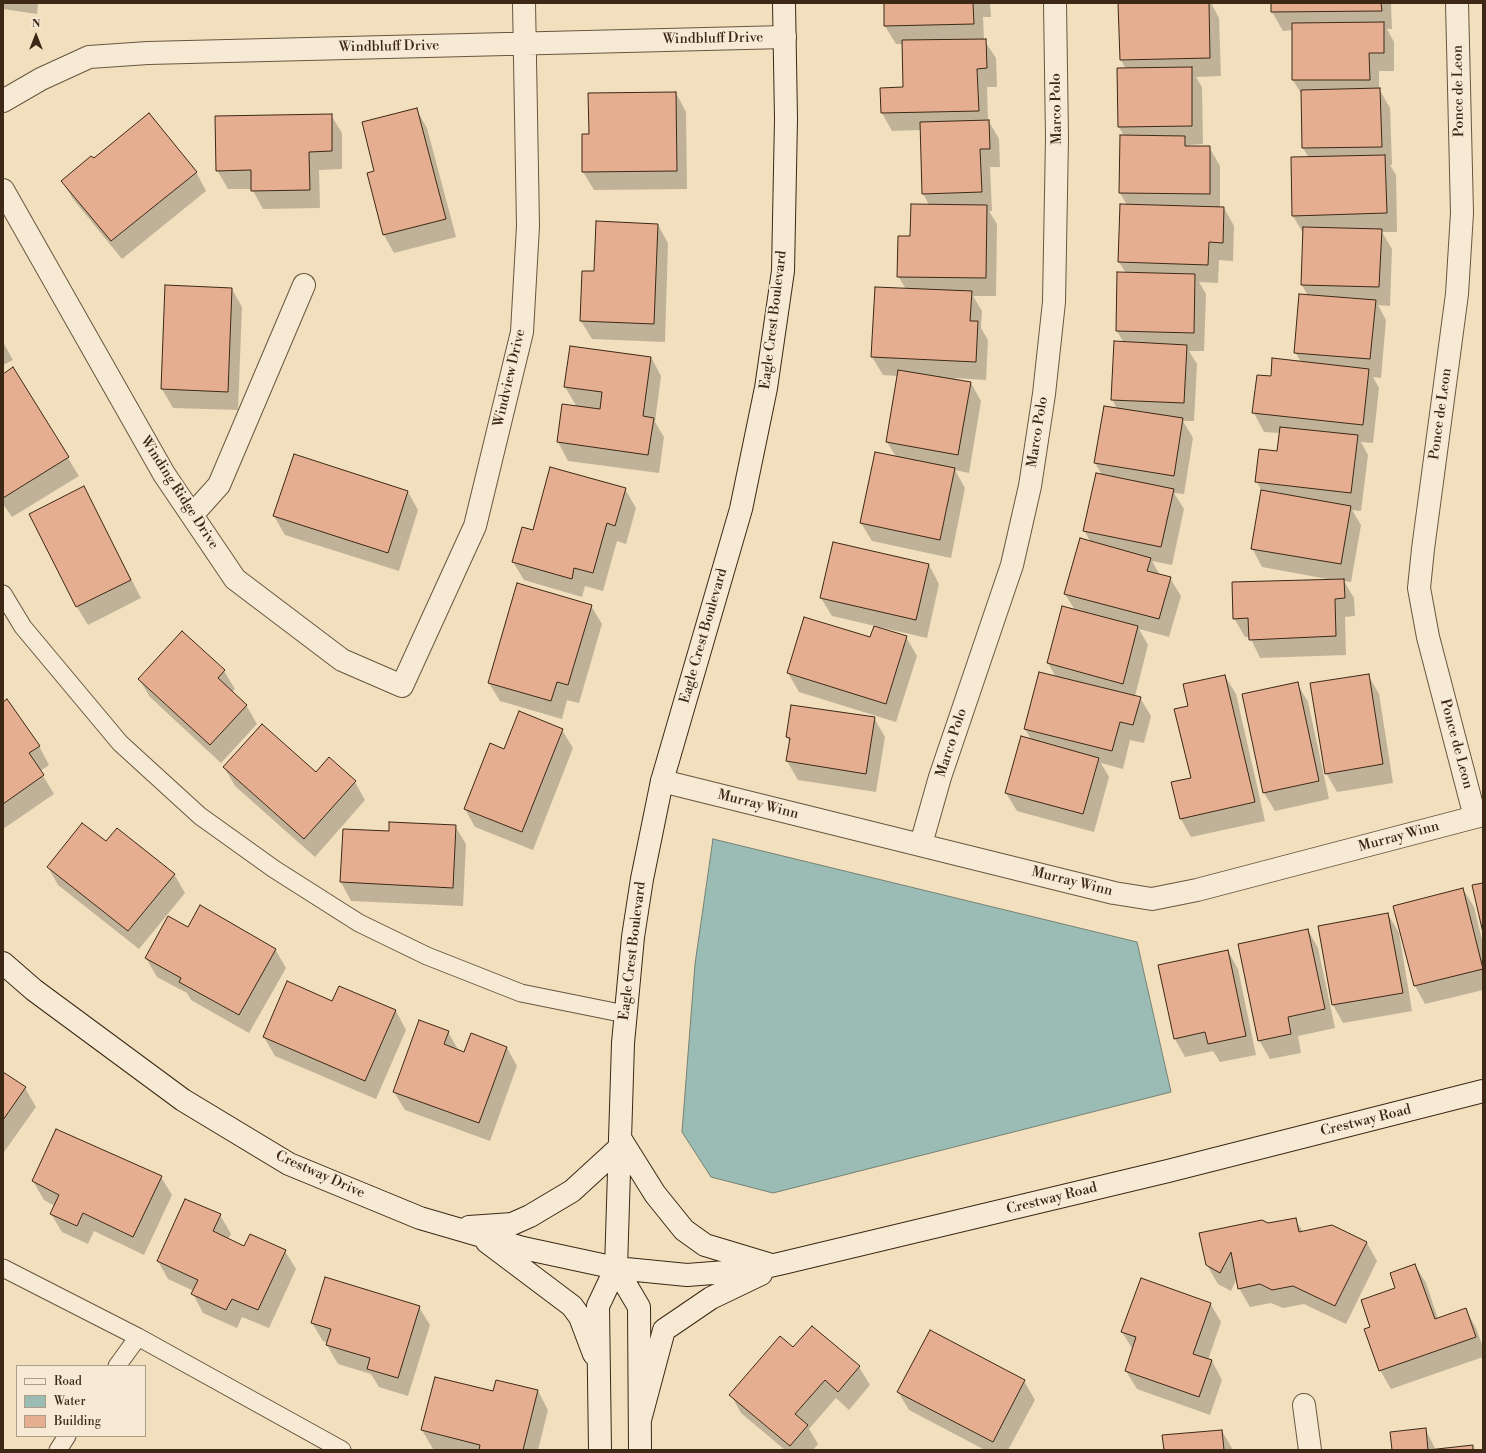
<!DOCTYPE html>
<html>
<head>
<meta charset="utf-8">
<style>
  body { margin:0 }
  #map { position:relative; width:1486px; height:1453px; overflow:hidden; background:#f1dfbe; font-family:"Libre Bodoni",serif }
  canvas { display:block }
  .frame { position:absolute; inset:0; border:4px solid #3c2815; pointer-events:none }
  .legend { position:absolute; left:16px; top:1365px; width:130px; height:72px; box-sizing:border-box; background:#f6ead5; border:1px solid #ac9c88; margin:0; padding:5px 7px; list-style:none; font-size:12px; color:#3c2815 }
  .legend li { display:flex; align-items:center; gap:8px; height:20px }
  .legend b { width:20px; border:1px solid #ac9c88 }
  .north { position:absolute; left:16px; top:16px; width:40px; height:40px; -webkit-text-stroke:3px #f6ead5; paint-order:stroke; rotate:0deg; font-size:11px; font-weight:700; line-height:16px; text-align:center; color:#3c2815 }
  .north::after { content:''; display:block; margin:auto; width:14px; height:18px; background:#3c2815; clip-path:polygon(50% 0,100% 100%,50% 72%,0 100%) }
</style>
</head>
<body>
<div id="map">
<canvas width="1486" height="1453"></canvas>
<div class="frame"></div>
<ul class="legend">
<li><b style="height:5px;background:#f6ead5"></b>Road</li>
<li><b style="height:11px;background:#9bbcb4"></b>Water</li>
<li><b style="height:11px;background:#e5ae90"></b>Building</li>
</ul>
<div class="north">N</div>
</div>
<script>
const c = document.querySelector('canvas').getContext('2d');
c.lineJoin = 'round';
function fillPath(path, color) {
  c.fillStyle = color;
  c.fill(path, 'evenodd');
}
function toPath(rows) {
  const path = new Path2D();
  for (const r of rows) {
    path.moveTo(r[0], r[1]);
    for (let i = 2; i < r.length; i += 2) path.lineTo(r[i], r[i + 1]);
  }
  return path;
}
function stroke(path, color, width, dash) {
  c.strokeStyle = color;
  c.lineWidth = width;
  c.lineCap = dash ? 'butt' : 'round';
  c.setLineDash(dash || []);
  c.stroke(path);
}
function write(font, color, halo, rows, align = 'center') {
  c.font = font + ' "Libre Bodoni",serif';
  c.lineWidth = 4;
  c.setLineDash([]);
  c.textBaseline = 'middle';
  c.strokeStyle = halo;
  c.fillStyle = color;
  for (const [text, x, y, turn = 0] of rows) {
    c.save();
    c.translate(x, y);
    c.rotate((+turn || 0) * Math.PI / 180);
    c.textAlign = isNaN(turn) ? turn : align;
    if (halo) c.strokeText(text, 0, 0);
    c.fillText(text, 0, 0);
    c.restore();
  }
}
const water = toPath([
  [713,839,1137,942,1171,1092,773,1193,711,1177,682,1132,695,964,713,839]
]);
const shadow = toPath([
  [3,3,38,3,37,14,3,9],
  [885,3,990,3,991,17,983,17,984,40,996,58,997,87,987,87,988,120,999,139,1000,167,990,167,992,211,989,211,997,224,996,296,973,296,982,311,981,328,988,340,986,380,953,378,971,383,981,401,969,473,955,470,965,488,951,558,872,541,861,523,896,457,887,442,898,376,883,375,872,357,906,289,898,276,911,237,929,205,923,193,921,130,892,131,882,113,904,88,903,44,896,44,885,26],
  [1119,3,1211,3,1219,18,1221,76,1196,77,1202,87,1203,144,1189,145,1191,147,1209,147,1220,166,1220,208,1224,208,1234,226,1233,261,1219,260,1218,283,1199,282,1206,294,1204,351,1189,351,1197,364,1194,421,1183,421,1193,438,1184,494,1174,493,1184,509,1172,565,1152,561,1160,575,1170,578,1181,596,1169,637,1139,629,1148,645,1135,696,1140,698,1151,716,1144,743,1130,740,1123,769,1101,763,1109,777,1094,832,1017,811,1006,793,1032,741,1025,729,1056,677,1048,663,1063,607,1075,610,1065,594,1091,543,1084,530,1102,475,1095,463,1117,409,1112,399,1124,343,1117,331,1126,273,1119,262,1121,205,1127,205,1120,193,1124,136,1119,127,1126,69,1121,60],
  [1272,3,1391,3,1392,29,1387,29,1394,42,1394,71,1379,71,1379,89,1390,108,1392,165,1390,165,1396,175,1397,232,1382,232,1392,249,1390,306,1378,305,1386,320,1381,378,1373,377,1379,388,1373,443,1361,442,1368,455,1361,511,1352,510,1361,525,1351,582,1344,581,1354,598,1355,616,1345,617,1346,655,1260,658,1250,637,1245,637,1234,618,1333,580,1262,567,1252,548,1262,491,1257,482,1278,452,1280,433,1264,432,1254,413,1271,377,1301,362,1295,352,1308,296,1302,285,1303,233,1293,216,1309,158,1303,148,1302,95,1293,80,1293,30,1283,31,1272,12],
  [676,93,686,112,687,189,594,190,583,172,590,135],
  [416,109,427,128,456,237,394,253,384,235,376,172],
  [331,115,342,133,342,169,319,170,320,208,263,209,252,189,228,189,217,170],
  [196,172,206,191,122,259,73,199,62,181],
  [658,225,668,243,665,342,592,339,581,321,595,272],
  [166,286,232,289,242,307,238,410,173,408,162,389],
  [3,342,13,360,3,365],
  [651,357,661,376,655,422,664,437,659,473,568,461,558,442,577,407,565,387],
  [13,369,79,476,12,517,3,504,3,375],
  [84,488,141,598,88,625,77,607],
  [625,489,636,508,626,544,617,541,603,591,585,586,582,597,524,580,513,562,533,531],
  [408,492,418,510,399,571,285,535,274,516],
  [929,565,939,584,927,638,832,616,821,598],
  [591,606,602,624,579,703,567,700,562,719,500,701,489,683],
  [906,637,917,656,896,722,799,692,788,673,871,639],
  [224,671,235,689,232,692,246,705,257,724,221,763,150,697,139,679],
  [1368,675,1379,694,1393,783,1337,792,1326,773],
  [1225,676,1236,694,1265,821,1191,837,1181,819,1192,778,1189,707],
  [1297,683,1308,702,1329,799,1275,811,1264,793,1243,695],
  [3,703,39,746,49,765,40,771,54,794,3,829],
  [792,706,874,718,885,737,876,792,798,780,787,761,790,743,787,737],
  [562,730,573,748,533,850,475,827,465,809,504,750],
  [224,767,355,782,365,800,315,857,235,786],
  [455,826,466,844,463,906,351,901,341,882,344,830,390,832],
  [106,843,174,874,185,893,139,949,58,885,48,867],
  [1463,889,1474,907,1483,944,1483,990,1425,1004,1415,986,1394,906],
  [1388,914,1399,933,1412,1011,1343,1023,1333,1005],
  [188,928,275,949,286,968,249,1033,191,1000,187,993,157,977,146,958],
  [1308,930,1318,948,1335,1028,1298,1036,1301,1053,1270,1059,1259,1040],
  [1228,951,1238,969,1256,1055,1220,1062,1213,1051,1185,1057,1175,1039,1159,966],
  [340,987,396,1011,406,1030,376,1099,275,1056,264,1037,333,1002],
  [448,1032,459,1051,465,1053,507,1048,517,1066,490,1141,405,1110,394,1092],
  [3,1073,25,1088,36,1107,4,1152],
  [161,1177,172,1195,144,1255,94,1231,88,1244,62,1232,51,1214,55,1206,44,1200,33,1181],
  [220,1215,231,1234,228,1239,245,1247,285,1251,296,1269,269,1328,242,1317,237,1328,203,1313,193,1294,194,1291,168,1279,158,1261],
  [1295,1219,1303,1232,1332,1226,1367,1243,1377,1261,1346,1324,1304,1304,1283,1308,1271,1303,1250,1307,1239,1288,1237,1278,1231,1291,1218,1284,1207,1265,1268,1224],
  [1415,1265,1426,1283,1438,1319,1466,1310,1476,1328,1483,1347,1483,1357,1391,1389,1380,1370,1371,1327,1396,1288],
  [1210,1303,1221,1322,1208,1360,1212,1361,1222,1380,1210,1415,1137,1389,1126,1371,1133,1350,1122,1332],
  [419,1307,430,1325,408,1396,379,1387,371,1374,338,1364,327,1345,328,1343,323,1341,312,1323],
  [793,1349,859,1367,870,1385,849,1410,836,1398,809,1429,818,1444,813,1450,785,1450,741,1413,731,1395],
  [436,1378,494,1392,538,1391,548,1410,538,1450,433,1449,422,1430],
  [1024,1381,1035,1400,1008,1450,985,1450,909,1410,898,1392],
  [1425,1429,1436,1450,1472,1446,1475,1450,1393,1450],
  [1222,1431,1233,1450,1165,1450]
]);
const building = toPath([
  [884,3,973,3,974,24,884,26,884,3],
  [1118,3,1209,3,1210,58,1120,60,1118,3],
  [1271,3,1381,3,1382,11,1271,12,1271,3],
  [1384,22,1384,53,1369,53,1370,80,1292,80,1292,23,1384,22],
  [986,39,987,68,977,69,979,111,881,113,880,88,903,87,902,40,986,39],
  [1192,67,1192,126,1118,127,1117,68,1192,67],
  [1380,88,1382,147,1302,148,1301,90,1380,88],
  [676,92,677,171,582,172,582,134,589,134,588,93,676,92],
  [417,108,446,219,383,235,367,173,374,171,362,122,417,108],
  [149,113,197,172,111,241,61,181,91,156,94,158,149,113],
  [332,114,332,151,309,152,310,190,251,191,251,170,216,171,215,116,332,114],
  [989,120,990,149,980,149,982,192,922,194,920,122,989,120],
  [1120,135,1185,136,1185,146,1210,146,1210,194,1119,193,1120,135],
  [1385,155,1387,213,1292,216,1291,157,1385,155],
  [911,204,987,205,986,278,897,277,898,236,910,236,911,204],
  [1120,204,1224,207,1223,243,1209,242,1208,265,1118,262,1120,204],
  [596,221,658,224,654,324,580,321,582,271,594,271,596,221],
  [1303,227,1382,229,1379,287,1301,285,1303,227],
  [1117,272,1195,274,1194,333,1116,331,1117,272],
  [165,285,232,288,228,392,161,389,165,285],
  [875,287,972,291,970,321,978,321,976,362,871,357,875,287],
  [1299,294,1376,300,1370,359,1294,353,1299,294],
  [1114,341,1187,345,1184,403,1111,400,1114,341],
  [570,346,651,357,643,416,654,418,648,455,557,442,562,404,600,409,602,392,564,387,570,346],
  [1272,358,1369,369,1363,425,1252,413,1257,375,1271,376,1272,358],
  [13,367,69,457,3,498,3,374,13,367],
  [898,370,971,382,958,455,886,442,898,370],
  [1104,406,1183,418,1174,476,1094,463,1104,406],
  [1280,427,1358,435,1351,493,1255,482,1259,449,1277,451,1280,427],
  [875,452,955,468,940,540,860,523,875,452],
  [294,454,408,491,388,553,273,516,294,454],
  [550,467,626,488,615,526,607,523,593,573,574,568,572,579,512,562,522,527,533,530,550,467],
  [1096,473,1174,489,1161,547,1083,531,1096,473],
  [84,486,131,580,76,607,29,514,84,486],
  [1261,490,1351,506,1341,564,1251,549,1261,490],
  [1080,538,1151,558,1147,571,1171,577,1159,619,1064,594,1080,538],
  [833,542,929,564,916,620,820,598,833,542],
  [1344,579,1345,598,1335,599,1336,636,1249,640,1248,618,1233,619,1232,582,1344,579],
  [517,583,592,605,568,685,557,682,551,701,488,683,517,583],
  [1062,606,1138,626,1123,684,1047,663,1062,606],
  [804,617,870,637,874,626,907,636,886,704,787,673,804,617],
  [182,631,225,670,218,678,247,705,210,745,138,679,182,631],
  [1039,672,1141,697,1133,725,1120,722,1112,751,1024,729,1039,672],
  [1369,674,1383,764,1325,774,1310,683,1369,674],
  [1225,675,1255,802,1180,819,1171,782,1191,778,1174,709,1188,706,1183,684,1225,675],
  [1298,682,1319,781,1263,793,1242,694,1298,682],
  [7,699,40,746,29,753,44,775,3,804,3,702,7,699],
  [791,705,875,717,866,774,786,761,790,738,786,737,791,705],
  [519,711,563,729,522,832,464,809,490,743,504,749,519,711],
  [262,724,316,772,329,757,356,781,304,839,223,767,262,724],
  [1021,736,1099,758,1083,814,1005,793,1021,736],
  [389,822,456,825,453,888,340,882,343,829,389,831,389,822],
  [82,823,106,841,117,828,175,874,128,931,47,867,82,823],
  [1483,883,1483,933,1472,885,1483,883],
  [1463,888,1483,969,1414,986,1393,906,1463,888],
  [200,905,276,949,239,1015,179,982,181,978,145,958,168,916,188,927,200,905],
  [1388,913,1403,993,1332,1005,1318,926,1388,913],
  [1308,929,1325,1009,1288,1017,1291,1034,1258,1041,1238,944,1308,929],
  [1228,950,1246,1036,1208,1044,1205,1032,1174,1039,1158,965,1228,950],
  [287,981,332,1001,339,986,396,1010,365,1081,263,1037,287,981],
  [419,1020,449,1031,444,1044,464,1052,471,1033,507,1047,479,1123,393,1092,419,1020],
  [3,1072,26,1087,3,1120,3,1072],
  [56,1129,162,1176,133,1237,83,1213,77,1226,50,1214,59,1195,32,1181,56,1129],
  [185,1199,221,1214,213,1231,244,1246,250,1234,286,1250,258,1310,232,1299,226,1310,191,1294,198,1280,157,1261,185,1199],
  [1296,1218,1299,1232,1332,1225,1367,1242,1335,1306,1293,1286,1272,1290,1260,1284,1238,1289,1231,1252,1220,1273,1206,1265,1199,1233,1262,1220,1268,1223,1296,1218],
  [1415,1264,1435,1319,1466,1308,1476,1337,1379,1371,1364,1329,1370,1327,1361,1300,1395,1288,1390,1273,1415,1264],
  [325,1277,420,1306,398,1378,367,1369,370,1358,326,1345,331,1329,311,1323,325,1277],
  [1141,1278,1211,1303,1193,1354,1212,1360,1199,1397,1125,1371,1136,1337,1121,1332,1141,1278],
  [812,1326,860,1366,838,1392,825,1380,795,1414,808,1425,790,1446,729,1395,780,1336,793,1347,812,1326],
  [930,1330,1025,1380,993,1442,897,1392,930,1330],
  [435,1377,493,1391,496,1380,538,1390,523,1450,479,1450,480,1445,421,1430,435,1377],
  [1426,1428,1428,1450,1473,1445,1473,1450,1392,1450,1390,1432,1426,1428],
  [1222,1430,1224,1450,1164,1450,1162,1435,1222,1430]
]);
const lane = toPath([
  [3,594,23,627,120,743,200,816,274,869,359,923,427,956,521,993,625,1014],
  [3,1268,138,1337,342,1450],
  [117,1366,138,1337],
  [58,1450,67,1436]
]);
const street = toPath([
  [1457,3,1462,213,1457,294,1423,549,1419,588,1428,637,1475,817],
  [3,101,41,79,89,57,148,53,785,37],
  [3,190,164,474,235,579,342,660,402,686,475,526,522,332,528,226,524,3],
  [192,515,219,485,304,285],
  [662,781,1114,893,1152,899,1197,890,1483,815],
  [921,844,940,777,1012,565,1030,486,1044,394,1054,302,1057,138,1055,3],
  [1304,1405,1310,1450]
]);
const secondary = toPath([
  [3,963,34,990,183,1100,289,1164,420,1218,523,1248,616,1268,687,1275,752,1270,783,1263,1168,1171,1483,1091],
  [620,1138,655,1194,684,1230,705,1245,768,1264],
  [469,1227,512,1224,530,1216,572,1191,620,1147],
  [487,1242,572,1306,580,1317,594,1354],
  [616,1268,639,1307,640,1450],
  [640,1420,664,1330,711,1298,761,1274],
  [600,1450,598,1306,616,1268,623,1043,633,937,642,879,662,781,741,509,766,388,783,271,786,119,784,3]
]);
const streetNames = [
  ["Windbluff Drive",713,39,-1],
  ["Windbluff Drive",389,47,-1],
  ["Ponce de Leon",1459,91,-91],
  ["Marco Polo",1057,109,-91],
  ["Eagle Crest Boulevard",774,320,-83],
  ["Windview Drive",510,378,-77],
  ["Ponce de Leon",1441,414,-82],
  ["Marco Polo",1038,432,-81],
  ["Winding Ridge Drive",179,493,57],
  ["Eagle Crest Boulevard",704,636,-74],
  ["Marco Polo",952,743,-72],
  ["Ponce de Leon",1456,744,75],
  ["Murray Winn",758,805,14],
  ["Murray Winn",1399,837,-15],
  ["Murray Winn",1072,882,14],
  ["Eagle Crest Boulevard",633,951,-83],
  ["Crestway Road",1366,1121,-14],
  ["Crestway Drive",320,1175,24],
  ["Crestway Road",1052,1199,-14]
];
fillPath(water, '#9bbcb4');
stroke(water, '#758174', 1);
fillPath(shadow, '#0003');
fillPath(building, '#e5ae90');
stroke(building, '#3c2815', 1);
stroke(lane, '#69563f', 19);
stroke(street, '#69563f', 24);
stroke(secondary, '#3c2815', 24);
stroke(lane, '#f6ead5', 17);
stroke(street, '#f6ead5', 22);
stroke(secondary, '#f6ead5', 22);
write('14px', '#3c2815', '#f6ead5', streetNames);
</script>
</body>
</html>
